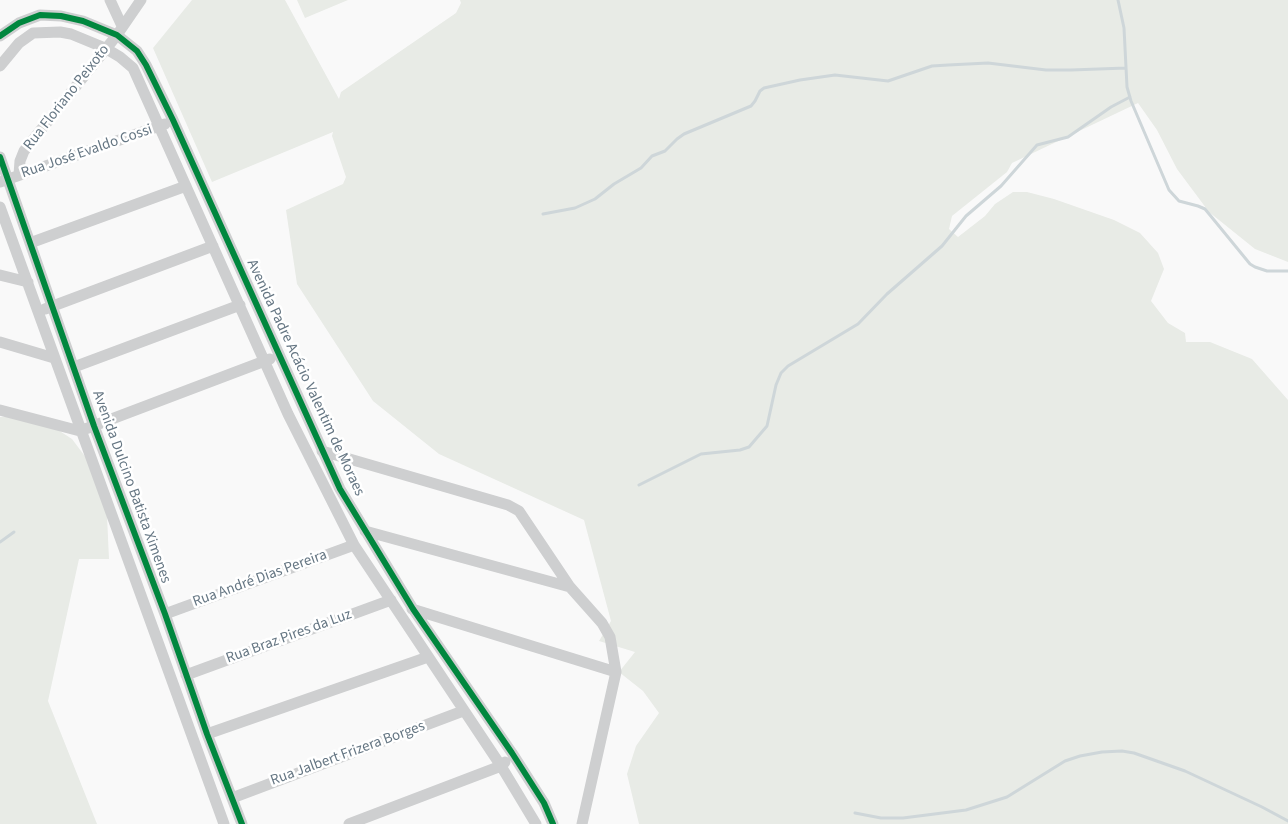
<!DOCTYPE html>
<html>
<head>
<meta charset="utf-8">
<style>
  body { margin:0 }
  canvas { display:block; background:#f9f9f9 }
</style>
</head>
<body>
<canvas width="1288" height="824"></canvas>
<script>
const c = document.querySelector('canvas').getContext('2d');
c.lineJoin = 'round';
function fillPath(path, color) {
  c.fillStyle = color;
  c.fill(path, 'evenodd');
}
function toPath(rows) {
  const path = new Path2D();
  for (const r of rows) {
    path.moveTo(r[0], r[1]);
    for (let i = 2; i < r.length; i += 2) path.lineTo(r[i], r[i + 1]);
  }
  return path;
}
function stroke(path, color, width, dash) {
  c.strokeStyle = color;
  c.lineWidth = width;
  c.lineCap = dash ? 'butt' : 'round';
  c.setLineDash(dash || []);
  c.stroke(path);
}
function write(font, color, halo, rows, align = 'center') {
  c.font = font + ' "Source Sans 3",sans-serif';
  c.lineWidth = 5;
  c.setLineDash([]);
  c.textBaseline = 'middle';
  c.strokeStyle = halo;
  c.fillStyle = color;
  for (const [text, x, y, turn = 0] of rows) {
    c.save();
    c.translate(x, y);
    c.rotate((+turn || 0) * Math.PI / 180);
    c.textAlign = isNaN(turn) ? turn : align;
    if (halo) c.strokeText(text, 0, 0);
    c.fillText(text, 0, 0);
    c.restore();
  }
}
const green = toPath([
  [192,0,285,0,339,99,341,92,456,13,461,3,460,0,1288,0,1288,262,1255,249,1209,212,1177,169,1157,130,1138,103,1012,163,1007,172,952,216,949,229,958,237,985,216,995,204,1013,192,1027,192,1054,199,1114,220,1140,233,1158,253,1164,269,1151,301,1168,323,1185,333,1186,342,1210,342,1252,359,1288,400,1288,824,639,824,627,774,636,746,659,713,643,691,619,672,635,652,599,641,611,621,584,520,439,454,373,401,297,284,286,210,343,184,346,177,332,136,333,132,212,182,153,48],
  [297,0,348,0,305,18],
  [0,417,26,417,41,419,72,439,90,463,107,516,109,559,79,559,48,701,97,824,0,824]
]);
const stream = toPath([
  [1118,0,1124,28,1127,87,1131,101,1169,190,1179,201,1198,206,1205,209,1250,264,1255,267,1267,271,1288,271],
  [543,214,575,208,595,199,614,184,641,168,652,156,665,151,677,139,684,134,751,106,755,101,760,91,764,88,800,80,835,75,888,81,932,66,948,65,988,63,1046,70,1071,70,1126,68],
  [639,485,701,454,740,450,749,447,767,426,776,385,781,373,788,366,858,324,887,294,942,246,966,216,1001,186,1037,145,1068,137,1111,107,1130,97],
  [0,542,14,532],
  [855,813,881,818,903,818,966,810,1007,797,1065,761,1080,756,1102,752,1122,751,1134,753,1185,771,1262,807,1288,821]
]);
const street = toPath([
  [110,0,122,26],
  [0,36,19,23,40,15,61,16,83,21,117,35,137,51,146,65,173,120,340,489,413,609,512,753,544,803,553,824],
  [0,66,19,43,33,33,60,32,71,34,105,48,120,57,133,68,288,414,354,545,501,766,536,824],
  [0,157,94,426,165,614,207,734,242,824],
  [19,175,20,161,24,151,117,35,141,0],
  [0,182,165,124],
  [0,207,224,824],
  [30,243,186,186],
  [0,275,28,282],
  [45,309,213,246],
  [0,342,54,358],
  [74,367,240,305],
  [0,410,80,431,270,359],
  [322,451,508,505,519,511,570,587,602,623,610,637,616,672,582,824],
  [365,531,570,587],
  [412,609,616,672],
  [165,614,354,545],
  [186,675,391,600],
  [207,734,428,657],
  [232,798,463,711],
  [349,824,501,766,505,762]
]);
const cycleway = toPath([
  [0,36,19,23,40,15,61,16,83,21,117,35,137,51,146,65,173,120,340,489,413,609,512,753,544,803,553,824],
  [0,157,94,426,165,614,207,734,242,824]
]);
const streetNames = [
  ["Rua Floriano Peixoto",67,98,-52],
  ["Rua José Evaldo Cossi",87,152,-19],
  ["Avenida Padre Acácio Valentim de Moraes",305,378,65],
  ["Avenida Dulcino Batista Ximenes",131,487,70],
  ["Rua André Dias Pereira",260,579,-20],
  ["Rua Braz Pires da Luz",289,637,-20],
  ["Rua Jalbert Frizera Borges",348,754,-20]
];
fillPath(green, '#e8ebe6');
stroke(stream, '#ced6d9', 3);
stroke(street, '#cecfd0', 11);
stroke(cycleway, '#00873e', 6);
write('15px', '#657683', '#fff', streetNames);
</script>
</body>
</html>
